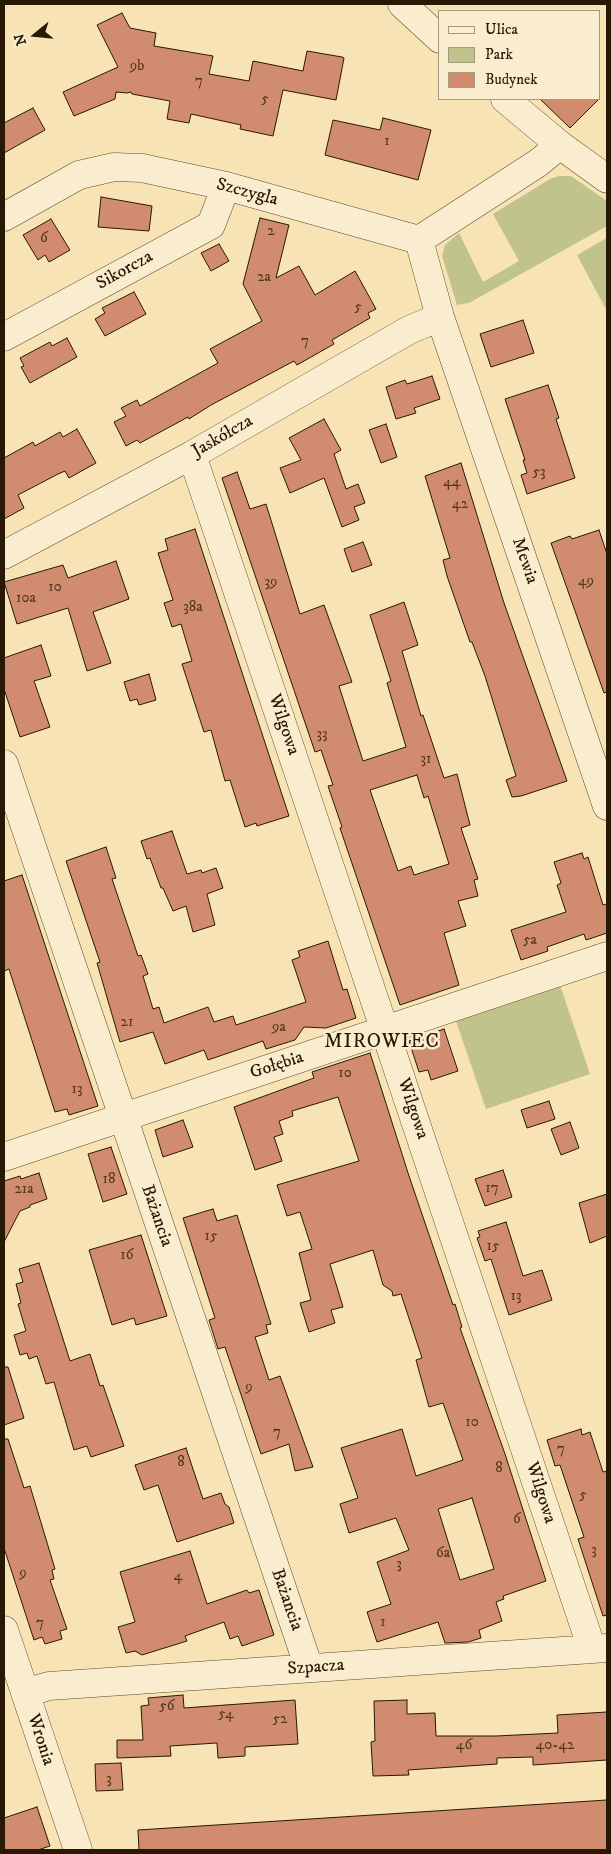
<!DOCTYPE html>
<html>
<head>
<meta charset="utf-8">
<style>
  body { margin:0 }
  #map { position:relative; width:611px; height:1854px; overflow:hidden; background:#f8e3b5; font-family:"IM FELL DW Pica",serif }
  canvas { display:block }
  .frame { position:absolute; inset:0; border:5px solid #271904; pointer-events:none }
  .legend { position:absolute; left:438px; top:10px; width:162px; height:90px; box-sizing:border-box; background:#faedcf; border:1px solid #a6987e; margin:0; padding:6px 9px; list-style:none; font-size:15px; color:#271904 }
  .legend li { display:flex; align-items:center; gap:10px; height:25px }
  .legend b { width:25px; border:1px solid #a6987e }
  .north { position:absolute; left:10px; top:10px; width:50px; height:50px; -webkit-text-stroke:4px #faedcf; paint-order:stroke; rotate:253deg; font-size:14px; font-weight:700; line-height:20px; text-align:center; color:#271904 }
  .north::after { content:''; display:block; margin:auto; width:18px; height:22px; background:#271904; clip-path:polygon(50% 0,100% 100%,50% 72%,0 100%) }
</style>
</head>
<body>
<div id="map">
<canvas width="611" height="1854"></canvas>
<div class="frame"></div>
<ul class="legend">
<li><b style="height:6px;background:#faedcf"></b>Ulica</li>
<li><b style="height:14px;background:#c0c38b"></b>Park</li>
<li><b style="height:14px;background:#d18c6f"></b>Budynek</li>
</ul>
<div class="north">N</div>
</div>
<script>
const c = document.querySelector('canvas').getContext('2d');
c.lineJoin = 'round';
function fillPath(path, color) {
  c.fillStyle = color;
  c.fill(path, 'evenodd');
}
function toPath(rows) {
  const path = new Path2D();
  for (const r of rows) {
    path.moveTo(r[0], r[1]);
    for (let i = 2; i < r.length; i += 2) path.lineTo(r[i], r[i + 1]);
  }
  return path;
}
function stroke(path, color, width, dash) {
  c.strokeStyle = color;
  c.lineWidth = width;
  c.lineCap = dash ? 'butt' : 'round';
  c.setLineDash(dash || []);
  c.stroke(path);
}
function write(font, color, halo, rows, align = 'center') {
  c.font = font + ' "IM FELL DW Pica",serif';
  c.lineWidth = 5;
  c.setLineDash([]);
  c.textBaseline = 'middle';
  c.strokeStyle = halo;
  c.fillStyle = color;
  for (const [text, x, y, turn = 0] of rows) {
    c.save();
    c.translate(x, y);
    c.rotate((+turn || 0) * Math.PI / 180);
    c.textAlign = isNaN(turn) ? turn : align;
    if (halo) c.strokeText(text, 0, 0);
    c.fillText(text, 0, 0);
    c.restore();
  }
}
const green = toPath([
  [559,176,571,176,607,201,607,226,469,303,457,305,442,256,445,245,459,233,483,282,519,261,493,214,550,179],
  [607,238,607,311,577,255],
  [559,982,590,1074,486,1109,455,1018]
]);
const building = toPath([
  [122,13,130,28,156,33,154,46,213,56,209,74,249,81,253,61,303,71,307,51,342,57,344,58,336,100,283,90,273,136,240,129,241,125,191,114,189,123,167,119,170,101,132,94,131,92,127,93,116,92,115,99,74,116,63,92,118,67,97,25,122,13],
  [540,99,599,99,570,128,540,99],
  [33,108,45,130,4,153,4,123,33,108],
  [383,118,431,130,418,180,325,155,333,120,380,130,383,118],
  [101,197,152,206,149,231,98,227,101,197],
  [260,218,289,225,276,278,299,266,315,295,355,271,376,309,368,313,370,318,332,340,334,344,297,365,294,361,211,405,189,419,188,417,140,443,137,440,126,446,114,422,126,416,121,408,137,400,140,406,218,363,210,349,262,321,243,284,260,218],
  [51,219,70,250,49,262,45,255,38,260,23,235,51,219],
  [219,244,229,261,211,271,201,253,219,244],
  [134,292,146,314,105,336,95,319,105,313,102,308,134,292],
  [523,320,534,353,491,367,480,334,523,320],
  [67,338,77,357,30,383,21,367,24,366,20,358,50,342,52,346,67,338],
  [432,376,440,399,414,408,416,413,396,419,386,387,405,380,407,384,432,376],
  [548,385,559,418,556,419,575,478,527,494,521,475,527,473,523,460,525,460,505,399,548,385],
  [324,419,341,450,334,454,346,489,358,484,365,503,354,507,359,520,342,527,324,478,290,493,280,468,301,460,289,438,324,419],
  [386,424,397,457,381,463,369,430,386,424],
  [77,429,96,463,69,478,65,471,58,474,18,495,24,508,4,519,4,458,33,442,35,446,60,432,63,437,77,429],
  [461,463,504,603,567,781,521,796,512,797,506,780,516,776,485,676,472,642,470,642,447,576,443,560,450,558,425,476,461,463],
  [237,472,250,509,266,504,300,614,324,605,352,682,339,686,363,761,406,747,387,683,391,681,370,615,404,602,418,645,402,651,421,716,423,715,444,778,457,774,470,825,461,828,478,879,474,880,478,896,458,901,466,926,444,933,459,985,400,1005,340,828,342,827,328,786,333,785,321,750,315,752,222,478,237,472],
  [417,775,424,798,428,796,449,864,414,875,411,866,398,871,370,790,417,775],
  [195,529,289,816,257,826,256,823,245,827,230,780,225,781,211,730,204,732,182,664,192,661,181,624,172,627,164,603,173,600,158,553,168,550,165,539,195,529],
  [599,530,607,554,607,692,604,693,551,543,570,536,572,539,599,530],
  [363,542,372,565,352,572,344,549,363,542],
  [116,561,129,599,93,612,111,663,87,671,68,608,17,624,4,582,63,565,68,578,116,561],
  [41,645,51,676,34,681,50,727,20,737,4,689,4,658,41,645],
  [149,674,156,700,139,705,137,699,130,701,124,682,149,674],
  [172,831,187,874,201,870,202,873,216,868,223,888,207,894,215,925,193,932,186,906,173,911,163,888,161,888,150,858,147,859,141,841,172,831],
  [106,847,116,878,112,879,138,956,141,955,148,974,143,976,153,1009,159,1007,164,1023,208,1007,214,1022,233,1016,236,1025,306,1002,292,960,300,957,298,951,328,941,343,990,347,989,356,1018,326,1028,304,1027,295,1040,266,1049,263,1041,208,1060,204,1050,165,1064,153,1032,120,1042,97,963,100,962,66,861,106,847],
  [582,853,584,859,588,857,603,905,607,904,607,933,586,940,584,934,547,947,548,951,521,960,511,930,566,912,557,885,561,883,554,862,582,853],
  [22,875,98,1106,69,1115,67,1109,55,1112,9,969,4,971,4,881,22,875],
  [444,1029,458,1071,431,1080,428,1070,419,1072,409,1041,444,1029],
  [370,1053,409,1176,453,1305,455,1304,462,1327,460,1328,505,1454,546,1581,503,1596,504,1599,496,1602,502,1621,479,1630,481,1638,468,1642,445,1643,438,1622,377,1642,367,1612,391,1604,377,1562,409,1550,396,1518,349,1533,340,1504,358,1498,341,1448,402,1429,416,1476,463,1460,443,1403,429,1407,416,1360,422,1358,401,1294,393,1296,392,1291,383,1285,373,1250,330,1264,343,1307,331,1310,335,1323,309,1332,300,1303,311,1300,299,1253,312,1249,300,1212,287,1216,277,1185,359,1161,338,1097,292,1111,293,1116,279,1121,283,1134,274,1137,282,1161,255,1170,234,1107,314,1078,312,1072,370,1053],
  [472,1498,494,1569,460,1580,438,1509,472,1498],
  [549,1101,555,1119,527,1128,521,1110,549,1101],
  [183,1120,193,1147,163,1157,155,1130,183,1120],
  [570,1122,579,1148,561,1155,551,1129,570,1122],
  [111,1147,127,1194,103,1202,88,1154,111,1147],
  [503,1170,512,1197,485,1206,475,1179,503,1170],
  [39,1173,47,1199,30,1205,30,1207,20,1211,4,1242,4,1181,20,1176,21,1179,39,1173],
  [607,1194,607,1236,590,1243,579,1203,607,1194],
  [213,1209,217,1221,237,1215,271,1324,266,1325,268,1333,255,1337,269,1380,280,1376,313,1467,295,1471,289,1444,261,1454,225,1347,218,1349,209,1320,215,1318,183,1218,213,1209],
  [506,1222,523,1276,542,1270,552,1300,509,1315,491,1259,485,1261,477,1238,480,1237,478,1231,506,1222],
  [141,1235,167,1316,136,1325,134,1318,112,1325,89,1250,141,1235],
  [39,1263,70,1361,90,1354,100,1386,103,1385,124,1446,91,1457,87,1446,74,1450,54,1382,46,1384,37,1356,29,1359,27,1353,20,1355,14,1335,26,1331,18,1304,21,1303,16,1284,23,1282,19,1269,39,1263],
  [4,1367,8,1367,24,1418,4,1425,4,1367],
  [581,1429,582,1435,590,1432,603,1472,607,1471,607,1615,603,1616,578,1539,584,1537,560,1465,555,1466,547,1440,581,1429],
  [4,1439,8,1439,24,1488,30,1486,55,1569,52,1570,54,1579,50,1580,67,1629,60,1631,62,1639,45,1644,42,1637,34,1640,4,1548,4,1439],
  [186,1448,203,1499,221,1493,225,1504,229,1507,234,1523,177,1542,158,1485,144,1490,135,1465,186,1448],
  [190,1551,207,1604,247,1590,249,1593,259,1590,274,1635,242,1646,238,1636,230,1639,224,1622,185,1636,187,1641,142,1655,135,1651,126,1653,118,1627,135,1622,120,1572,190,1551],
  [183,1695,184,1708,295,1700,298,1744,245,1747,245,1756,218,1758,217,1743,170,1746,171,1756,117,1758,117,1740,143,1740,141,1706,149,1705,148,1698,183,1695],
  [407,1700,407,1714,435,1713,436,1736,496,1736,558,1733,557,1715,607,1712,607,1760,533,1765,533,1757,497,1758,497,1764,408,1770,409,1775,373,1776,371,1742,375,1741,374,1701,407,1700],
  [121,1763,123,1790,96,1791,95,1764,121,1763],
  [607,1800,607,1850,139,1850,138,1830,607,1800],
  [37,1807,50,1846,38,1850,4,1850,4,1818,37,1807]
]);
const minor = toPath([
  [402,4,440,39],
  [505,99,560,145,607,179],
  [4,217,79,175,114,167,142,168,226,186,419,240],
  [419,240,440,317,607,806],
  [419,240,538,163,560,145],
  [4,337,211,225,226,186],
  [192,455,592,1649],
  [4,555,192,455,409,330,440,317],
  [4,764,309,1668],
  [4,1157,607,956],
  [4,1630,78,1850],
  [25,1693,49,1686,607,1648]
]);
const numberNames = [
  ["9b",137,67],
  ["7",199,82],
  ["5",265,100],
  ["1",387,142],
  ["2",271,232],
  ["6",44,239],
  ["2a",264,278],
  ["5",358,308],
  ["7",305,342],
  ["53",539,473],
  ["44",452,483],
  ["42",460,505],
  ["49",586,582],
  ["39",271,583],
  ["10",55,588],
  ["10a",26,599],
  ["38a",193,608],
  ["33",322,735],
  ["31",426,760],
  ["5a",530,941],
  ["21",127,1023],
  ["9a",279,1028],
  ["10",345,1074],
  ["13",77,1090],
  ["18",109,1180],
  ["17",492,1189],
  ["21a",24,1190],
  ["15",211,1237],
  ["15",493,1247],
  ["16",127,1256],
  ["13",516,1297],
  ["9",249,1388],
  ["10",472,1423],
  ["7",277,1433],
  ["7",561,1450],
  ["8",181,1463],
  ["8",499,1469],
  ["5",583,1496],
  ["6",517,1520],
  ["3",594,1551],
  ["6a",443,1554],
  ["3",399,1565],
  ["9",23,1574],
  ["4",178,1577],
  ["1",383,1623],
  ["7",40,1624],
  ["56",167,1707],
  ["54",226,1715],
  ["52",280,1720],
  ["46",464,1746],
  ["40-42",555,1746],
  ["3",109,1780]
];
const streetNames = [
  ["Szczygla",247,193,15],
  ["Sikorcza",125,271,-29],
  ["Jaskółcza",223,437,-30],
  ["Mewia",524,561,71],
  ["Wilgowa",283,725,71],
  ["Gołębia",277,1066,-18],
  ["Wilgowa",412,1109,71],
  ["Bażancia",156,1216,71],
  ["Wilgowa",540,1493,72],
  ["Bażancia",286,1600,71],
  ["Szpacza",316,1668,-4],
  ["Wronia",40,1740,72]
];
const quarterNames = [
  ["MIROWIEC",382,1043]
];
fillPath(green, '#c0c38b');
fillPath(building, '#d18c6f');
stroke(building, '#271904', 1);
stroke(minor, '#5b4c30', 29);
stroke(minor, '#faedcf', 28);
write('15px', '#52361f', null, numberNames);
write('18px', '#271904', '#faedcf', streetNames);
c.letterSpacing = '1px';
write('20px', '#271904', '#faedcf', quarterNames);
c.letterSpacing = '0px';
</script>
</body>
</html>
